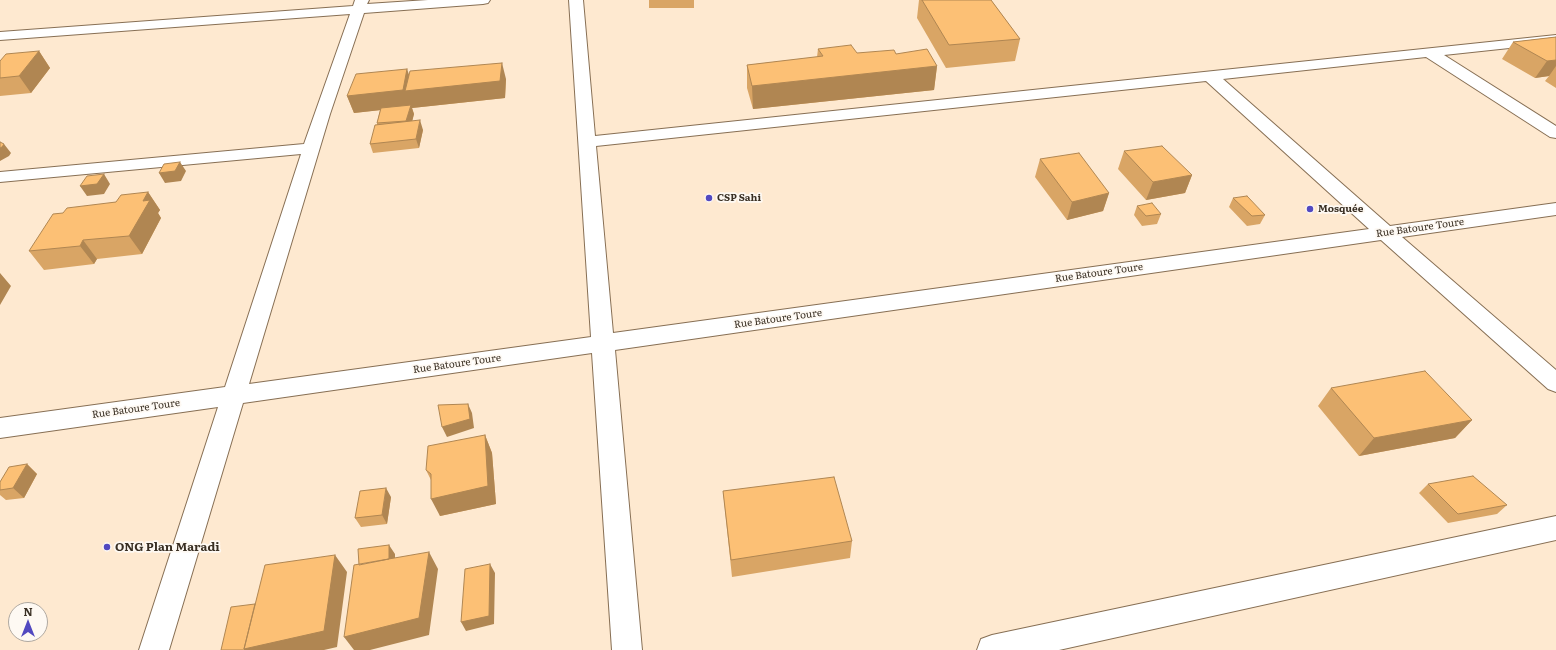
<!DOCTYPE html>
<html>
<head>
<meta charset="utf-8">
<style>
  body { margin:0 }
  #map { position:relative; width:1556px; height:650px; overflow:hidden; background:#fee9d0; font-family:Literata,serif }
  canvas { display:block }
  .north { position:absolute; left:8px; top:602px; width:40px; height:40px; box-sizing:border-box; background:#fef9f3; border:1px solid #afa8a0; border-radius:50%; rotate:0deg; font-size:11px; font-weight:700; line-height:16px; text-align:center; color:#392f23 }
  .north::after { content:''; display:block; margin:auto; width:14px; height:18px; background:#5249c0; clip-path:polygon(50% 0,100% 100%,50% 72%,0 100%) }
</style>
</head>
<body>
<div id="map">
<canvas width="1556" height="650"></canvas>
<div class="north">N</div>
</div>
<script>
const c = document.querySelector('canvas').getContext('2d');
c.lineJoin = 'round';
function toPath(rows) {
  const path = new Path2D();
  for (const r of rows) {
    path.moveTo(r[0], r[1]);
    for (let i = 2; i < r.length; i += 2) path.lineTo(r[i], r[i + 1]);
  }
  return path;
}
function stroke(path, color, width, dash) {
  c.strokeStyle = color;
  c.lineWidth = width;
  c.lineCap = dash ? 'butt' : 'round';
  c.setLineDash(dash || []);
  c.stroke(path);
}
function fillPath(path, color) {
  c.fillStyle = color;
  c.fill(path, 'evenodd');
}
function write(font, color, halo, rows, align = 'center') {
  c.font = font + ' Literata,serif';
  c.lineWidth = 3.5;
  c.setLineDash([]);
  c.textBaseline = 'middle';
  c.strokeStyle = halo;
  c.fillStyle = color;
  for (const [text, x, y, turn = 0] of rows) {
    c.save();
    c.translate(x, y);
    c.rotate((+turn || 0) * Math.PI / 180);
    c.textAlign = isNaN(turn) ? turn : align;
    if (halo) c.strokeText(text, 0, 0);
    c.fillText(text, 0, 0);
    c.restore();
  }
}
const minor = toPath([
  [355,0,369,0,367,4,428,0,490,0,488,3,483,4,364,13,330,114,249,384,591,337,569,0,583,0,595,136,1556,35,1556,43,1444,55,1556,126,1556,138,1550,137,1426,57,1223,79,1390,226,1556,203,1556,215,1402,237,1556,370,1556,392,1548,389,1381,240,615,350,642,650,612,650,592,353,243,403,169,650,139,650,218,407,0,438,0,418,225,387,301,154,0,182,0,172,304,144,350,14,0,40,0,32,353,6,355,0],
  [1206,81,1369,229,613,333,596,146,1206,81],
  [1556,516,1556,540,1059,650,977,650,981,639,992,635,1556,516]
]);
const wall = toPath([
  [649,0,694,0,694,8,649,8],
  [919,0,991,0,1020,39,1015,61,946,68,917,18],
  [1556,37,1556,88,1545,81,1549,76,1535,78,1502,59,1513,42],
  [818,49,857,53,896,54,937,66,934,90,753,109,747,88,747,65,817,57],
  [39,51,50,68,31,93,0,96,0,61],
  [409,75,506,79,505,98,412,108,414,114,412,121,423,130,419,148,373,153,370,144,377,125,377,123,380,110,354,113,347,96],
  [1124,151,1192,175,1185,193,1146,200,1118,169],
  [1040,159,1109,193,1103,211,1067,220,1035,177],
  [148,192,160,210,158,213,161,218,142,254,97,259,94,264,44,270,29,251,63,213,116,202],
  [1233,198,1265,215,1260,224,1247,226,1229,207],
  [1137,206,1161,214,1157,224,1142,226,1134,215],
  [1331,388,1472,420,1455,438,1359,456,1318,406],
  [485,435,492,453,496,504,440,516,431,480,426,470],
  [27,464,37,474,24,498,6,500,0,495,0,482],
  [1428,484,1507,505,1497,514,1448,523,1419,493],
  [723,491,852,541,850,558,732,577],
  [391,497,387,524,361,527,355,518]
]);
const shadedWall = toPath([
  [39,51,50,68,31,93,19,76],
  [1556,60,1556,66,1549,76,1535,78,1547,61],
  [502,63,506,79,505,98,412,108,414,114,410,130,406,121,410,108,409,104,409,107,354,113,347,96,407,69,413,86],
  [937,66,934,90,753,109,752,86],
  [420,120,423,130,419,148,416,139],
  [4,144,11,153,9,156,0,161,0,148],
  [180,162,186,171,181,181,165,183,159,173],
  [104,174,110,184,104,194,87,196,80,186],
  [1192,175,1185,193,1146,200,1153,182],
  [148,192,160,210,158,213,161,218,142,254,129,236,143,201],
  [1109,193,1103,211,1067,220,1072,202],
  [83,240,97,259,94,264,80,246],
  [0,273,11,286,0,305],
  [468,404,472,413,474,428,447,437,442,427],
  [1472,420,1455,438,1359,456,1374,438],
  [485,435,492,453,496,504,440,516,431,499],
  [27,464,37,474,24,498,13,488],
  [386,488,391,497,387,524,382,515],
  [389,545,395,554,395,577,366,582],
  [429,552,438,569,429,635,370,650,354,650,344,637],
  [335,555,347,572,337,647,324,650,245,650,244,649],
  [490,564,495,573,494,624,466,631,461,622]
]);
const building = toPath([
  [922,0,991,0,1020,39,949,45,922,0],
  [1556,37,1556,60,1547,61,1513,42,1556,37],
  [851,45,857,53,894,50,896,54,927,49,937,66,752,86,747,65,823,56,818,49,851,45],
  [39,51,19,76,0,78,0,61,6,54,39,51],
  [502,63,500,81,405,91,410,71,502,63],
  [407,69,403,90,347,96,356,74,407,69],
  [411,105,406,121,377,123,381,108,411,105],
  [420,120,416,139,370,144,375,125,420,120],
  [0,142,4,144,2,147,0,148,0,142],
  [1162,146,1192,175,1153,182,1124,151,1162,146],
  [1079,153,1109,193,1072,202,1040,159,1079,153],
  [180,162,175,171,159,173,164,164,180,162],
  [104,174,97,184,80,186,87,176,104,174],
  [148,192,143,201,150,200,129,236,83,240,80,246,29,251,53,214,63,213,67,208,116,202,121,195,148,192],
  [1247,196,1265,215,1252,216,1233,198,1247,196],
  [1152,203,1161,214,1146,216,1137,206,1152,203],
  [1425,371,1472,420,1374,438,1331,388,1425,371],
  [468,404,470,419,442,427,438,405,468,404],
  [485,435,488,486,431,499,431,474,426,470,428,446,485,435],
  [27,464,13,488,0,490,0,482,9,467,27,464],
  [1473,476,1507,505,1458,514,1428,484,1473,476],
  [834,477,852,541,731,560,723,491,834,477],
  [386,488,382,515,355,518,360,491,386,488],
  [389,545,389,559,359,565,358,549,389,545],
  [429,552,419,618,344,637,354,565,429,552],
  [335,555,324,631,244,649,265,565,335,555],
  [490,564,489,616,461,622,465,569,490,564],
  [255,604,244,649,245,650,221,650,231,607,255,604]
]);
const markers = [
  [709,198,4,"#5249c0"],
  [1310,209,4,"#5249c0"],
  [107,547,4,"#5249c0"]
];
const poiNames = [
  ["CSP Sahi",717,198],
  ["Mosquée",1318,209]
];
const streetNames = [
  ["Rue Batoure Toure",1420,228,-8],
  ["Rue Batoure Toure",1099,273,-8],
  ["Rue Batoure Toure",778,319,-8],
  ["Rue Batoure Toure",457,364,-8],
  ["Rue Batoure Toure",136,409,-8]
];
const nearPoinames = [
  ["ONG Plan Maradi",115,547]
];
stroke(minor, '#876f54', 2);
fillPath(minor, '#fff');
fillPath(wall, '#d9a565');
fillPath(shadedWall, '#b08652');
fillPath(building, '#fcc075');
stroke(building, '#b08652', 1);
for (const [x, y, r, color] of markers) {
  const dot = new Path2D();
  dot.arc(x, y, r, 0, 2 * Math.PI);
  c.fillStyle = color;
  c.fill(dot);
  stroke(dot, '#fef9f3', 1.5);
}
write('bold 10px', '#392f23', '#fef9f3', poiNames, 'left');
write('10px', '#392f23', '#fef9f3', streetNames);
write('bold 12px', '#392f23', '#fef9f3', nearPoinames, 'left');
</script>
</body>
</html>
